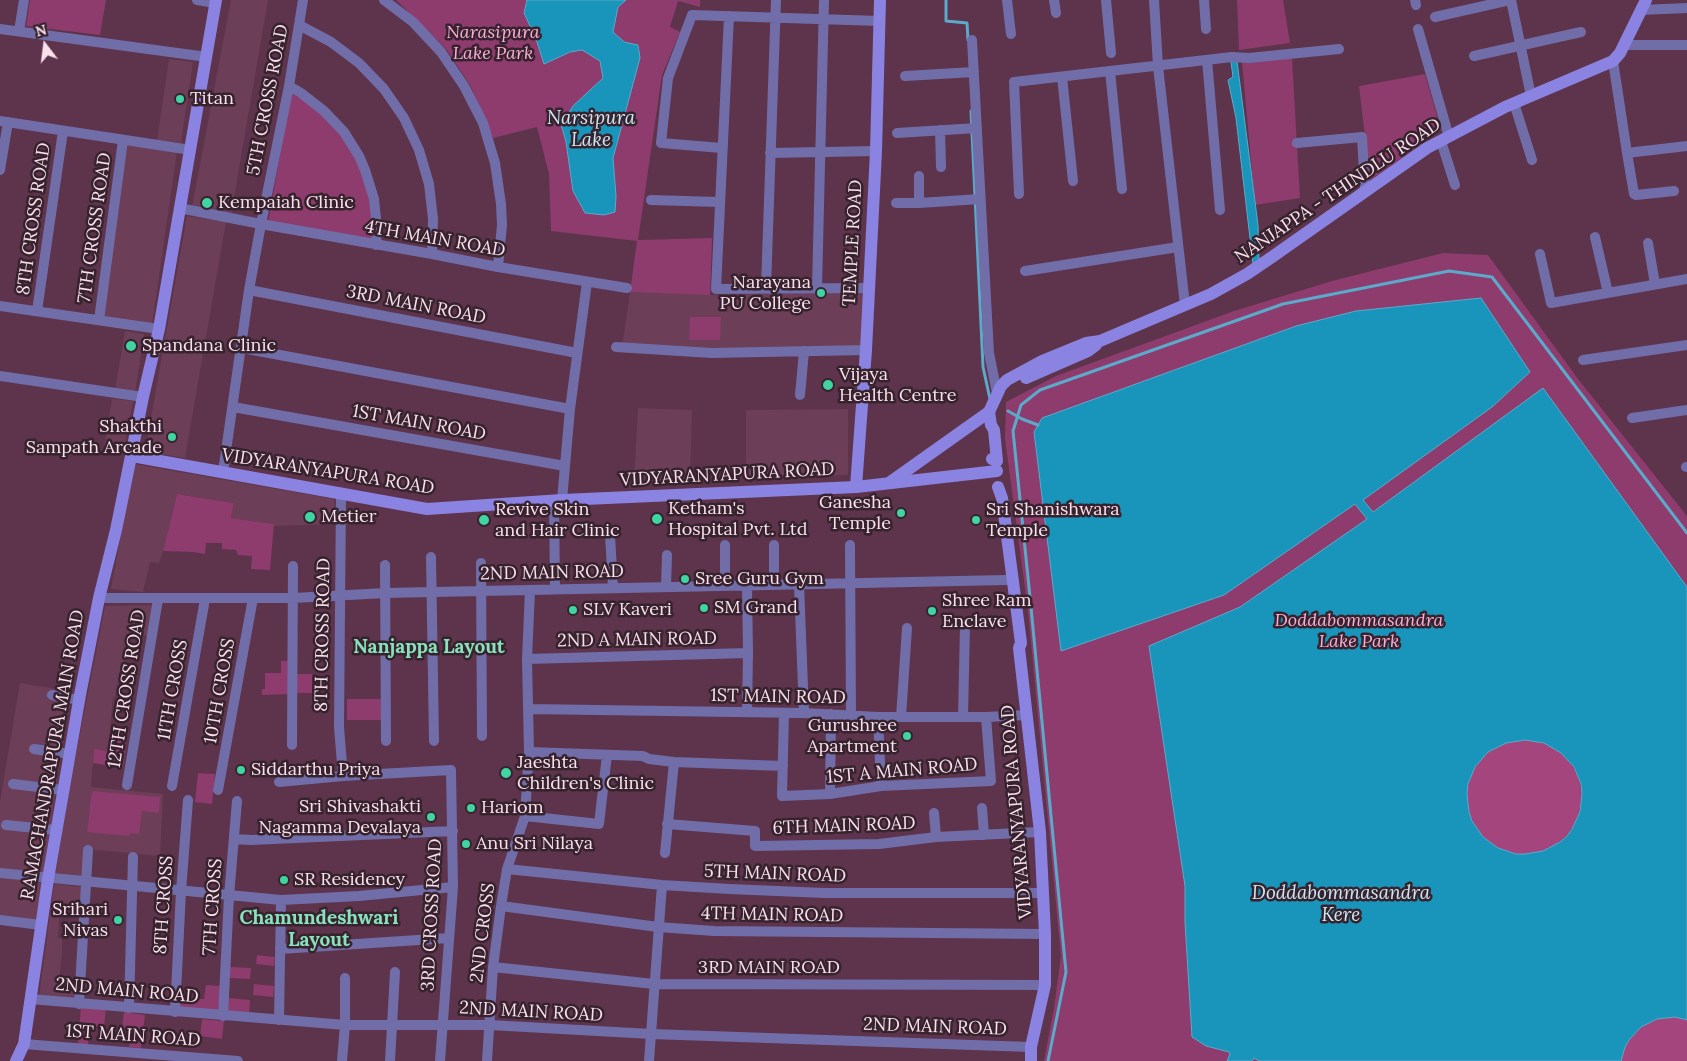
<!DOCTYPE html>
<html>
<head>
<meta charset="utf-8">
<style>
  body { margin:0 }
  #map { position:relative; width:1687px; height:1061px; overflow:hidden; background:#5d344b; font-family:Lora,serif }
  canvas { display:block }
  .north { position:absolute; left:20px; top:20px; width:50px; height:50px; -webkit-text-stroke:4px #36232d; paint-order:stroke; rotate:345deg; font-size:14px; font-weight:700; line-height:20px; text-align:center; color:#fadfec }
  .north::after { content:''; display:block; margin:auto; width:18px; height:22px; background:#fadfec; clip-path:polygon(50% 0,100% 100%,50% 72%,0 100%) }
</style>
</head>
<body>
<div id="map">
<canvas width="1687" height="1061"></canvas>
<div class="north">N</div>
</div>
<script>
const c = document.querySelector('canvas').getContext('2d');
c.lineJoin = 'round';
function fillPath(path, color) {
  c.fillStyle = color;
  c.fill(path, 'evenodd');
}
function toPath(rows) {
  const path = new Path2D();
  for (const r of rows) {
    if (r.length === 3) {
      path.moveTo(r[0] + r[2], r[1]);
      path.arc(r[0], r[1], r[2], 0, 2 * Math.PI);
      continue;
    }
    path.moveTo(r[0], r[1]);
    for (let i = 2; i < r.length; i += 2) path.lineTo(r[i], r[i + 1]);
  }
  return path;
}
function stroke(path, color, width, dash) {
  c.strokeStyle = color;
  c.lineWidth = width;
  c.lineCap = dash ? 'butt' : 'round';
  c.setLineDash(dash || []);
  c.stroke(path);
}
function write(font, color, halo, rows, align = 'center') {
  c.font = font + ' Lora,serif';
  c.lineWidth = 5;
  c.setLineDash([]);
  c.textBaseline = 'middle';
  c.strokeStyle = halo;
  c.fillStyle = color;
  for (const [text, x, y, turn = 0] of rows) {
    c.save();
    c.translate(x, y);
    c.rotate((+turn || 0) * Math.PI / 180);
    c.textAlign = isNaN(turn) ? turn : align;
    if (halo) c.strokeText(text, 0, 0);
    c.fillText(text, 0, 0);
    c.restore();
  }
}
const built = toPath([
  [231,0,268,0,231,215,192,207],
  [169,59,193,62,181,143,157,140],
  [127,144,177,152,152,325,101,318],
  [187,216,226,222,185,458,145,451],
  [712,238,710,295,865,292,861,349,705,349,622,346,638,241],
  [125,331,144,334,135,393,115,390],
  [112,399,133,401,123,455,103,453],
  [638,408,692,410,690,481,634,482],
  [848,409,848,475,746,479,746,410],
  [134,464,334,499,336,524,274,526,273,524,231,518,234,503,177,494,163,551,159,563,150,562,143,592,111,589],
  [155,605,149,636,126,634,123,665,121,665,115,697,113,697,108,751,94,750,91,787,163,794,160,856,87,849,85,879,55,876,70,785,105,606],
  [20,683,70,691,37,920,0,917,0,802],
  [54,884,82,887,79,918,60,916,59,919,58,938,62,938,62,952,59,981,78,984,77,1001,39,997]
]);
const green = toPath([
  [30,0,106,0,100,35,26,26],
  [396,0,527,0,524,13,536,39,544,64,570,52,582,50,600,61,603,77,561,124,566,142,573,191,585,213,616,196,613,158,640,58,613,32,618,7,626,0,700,0,700,7,678,1,670,27,680,32,662,75,638,240,712,238,710,295,630,292,637,241,551,231,549,174,537,127,493,138,470,85,446,49],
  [1237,0,1283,0,1290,43,1239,50],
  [1292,58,1300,198,1255,205,1242,62],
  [1425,74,1441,130,1370,180,1359,86],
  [291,93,313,106,341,133,361,168,372,211,372,240,268,222],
  [1443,253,1488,255,1578,379,1687,516,1687,1061,1044,1061,1054,1008,1061,956,1028,611,1005,439,1006,402,1056,376,1234,311,1332,281],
  [690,317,721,317,720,340,689,340],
  [177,494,234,503,231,518,274,524,270,570,251,569,252,556,238,555,236,550,222,549,222,543,206,543,205,554,193,552,163,551],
  [281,661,290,661,291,694,262,695,262,689,265,689,265,673,281,673],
  [297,674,312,674,312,693,297,693],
  [347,699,382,699,382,720,347,720],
  [109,736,127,738,123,768,93,763,94,749,108,751],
  [198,773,215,774,212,804,195,802],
  [92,791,160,797,159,813,142,811,139,834,130,833,129,836,87,832],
  [257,955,275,957,274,966,256,964],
  [230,967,251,968,250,979,229,978],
  [254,984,274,986,273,997,253,995],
  [206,985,221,986,218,1012,179,1009,180,998,204,999],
  [228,998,250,1000,249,1015,227,1014],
  [81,1006,106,1008,104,1027,90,1026,88,1044,78,1044],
  [124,1012,145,1015,141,1048,129,1047,132,1029,122,1028],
  [202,1019,224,1021,222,1039,200,1036]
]);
const forest = toPath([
  [1524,797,57],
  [1675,1017,1687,1020,1687,1061,1621,1061,1625,1047,1629,1040,1641,1027,1657,1019]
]);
const water = toPath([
  [527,0,626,0,618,7,613,32,624,42,638,45,640,58,613,158,616,196,615,212,604,215,585,213,573,191,566,142,561,124,573,106,603,78,600,61,582,50,570,52,544,64,536,39,524,13,527,0],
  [1237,61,1258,225,1259,261,1253,264,1236,118,1228,80,1233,77,1231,62,1237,61],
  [1481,298,1530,372,1492,407,1363,500,1373,512,1543,388,1687,587,1687,1020,1675,1017,1657,1019,1641,1027,1629,1040,1625,1047,1621,1061,1259,1061,1254,1058,1252,1061,1227,1061,1230,1054,1229,1052,1206,1046,1192,1037,1185,922,1185,886,1149,646,1240,607,1367,519,1355,504,1224,595,1061,651,1034,432,1042,418,1296,326,1356,311,1481,298],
  [1525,740,1544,743,1561,753,1574,767,1581,784,1582,794,1580,812,1572,829,1567,836,1560,842,1543,851,1525,854,1516,854,1498,848,1483,837,1472,821,1469,812,1467,794,1468,784,1475,767,1488,752,1506,743,1525,740]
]);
const stream = toPath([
  [946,0,946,21,967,23,968,40],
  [971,111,983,367,990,399],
  [1008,411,1022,419,1038,425],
  [1048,1061,1066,972,1030,597,1013,431,1021,405,1040,390,1283,304,1449,271,1492,277,1687,533]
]);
const street = toPath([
  [197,0,216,3],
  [384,0,413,22,441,52,464,86,483,123,495,163,501,204,502,225,498,267],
  [1007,0,1011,34],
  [1054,0,1056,13],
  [1106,0,1111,53],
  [1154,0,1158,66,1185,305],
  [1204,0,1206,29],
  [1415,0,1416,5],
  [1511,0,1531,96],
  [1641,10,1687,8],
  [729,16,716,289,869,288],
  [1435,17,1510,0],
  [299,25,331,42,359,63,384,89,404,118,419,150,429,184,433,219,432,254],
  [0,29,207,57],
  [1418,29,1449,137],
  [19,31,24,0],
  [972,40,989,353,997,393],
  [1623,45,1687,45],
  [1474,56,1581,32],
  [1207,60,1220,210],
  [1613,61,1627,153,1687,146],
  [1110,71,1122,189],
  [905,76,974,72],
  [1062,77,1073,181],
  [289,86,301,93,324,111,344,132,359,156,365,170,374,199,377,229,376,245],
  [1514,103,1532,160],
  [0,121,191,150],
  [940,130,941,167],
  [897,133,977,128],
  [1441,141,1455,185],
  [1297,143,1362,137,1365,191],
  [722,148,661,143,668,78,692,15,880,21],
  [770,153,876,151],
  [1627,153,1634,194,1636,195,1674,191],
  [0,170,8,122],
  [919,176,919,203,980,199],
  [1019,194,1014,82,1232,57,1249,58,1339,49],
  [651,200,719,202],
  [896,203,919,203],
  [179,208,261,224,432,254,498,267,627,288],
  [1595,237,1608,293],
  [1648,243,1655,284],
  [1540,254,1551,303,1687,279],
  [1025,271,1178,247],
  [766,287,776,0],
  [817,288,824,0],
  [249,290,577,353],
  [0,306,159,329],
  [37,311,63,131],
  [99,320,123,140],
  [616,347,712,353,866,350],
  [242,348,570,409,587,282],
  [1583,360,1687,345],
  [0,376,143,397],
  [800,395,804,351],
  [233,407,565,466,562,500],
  [1632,418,1687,410],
  [565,466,570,409],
  [1686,467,1687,467],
  [223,472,249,290,261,224,289,86,303,0],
  [341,494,339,727,343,776],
  [554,500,555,589],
  [610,535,613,588],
  [725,545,725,586],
  [850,545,851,715],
  [431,557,434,741],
  [481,563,482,736],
  [385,565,386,741],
  [799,584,804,713],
  [774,585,774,545],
  [747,586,748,653,747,712],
  [666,587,667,555],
  [99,598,293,598,386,593,1006,580],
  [527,659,748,653],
  [52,695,79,700],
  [529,709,804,713,878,717,986,717,1026,715],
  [784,713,782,796,830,794,881,786,991,781,986,717],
  [878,717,881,786],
  [901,717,907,628],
  [963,717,965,626],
  [292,745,293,566],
  [34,749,70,754],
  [529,752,643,756,649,759,674,762,783,766],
  [279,782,343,776,451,770,453,887,440,1061],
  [13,784,63,790],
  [127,785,158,599],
  [172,786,205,599],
  [218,790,253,598],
  [830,794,831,714],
  [982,808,984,835],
  [934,813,936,837],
  [525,816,599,824,607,755],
  [667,824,755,831,755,846,879,844,936,837,1040,832],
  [6,825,56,830],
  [234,839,251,840,453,831],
  [665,853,674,762],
  [507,869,662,885,729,889,825,893,1043,893],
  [0,873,281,900,359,896,453,887],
  [501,906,658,927,714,931,1045,934],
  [0,920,41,925],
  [280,949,449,938],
  [493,967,654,984,1045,985],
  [30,999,345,1025,490,1025,651,1034,1031,1047],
  [79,1004,88,850],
  [129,1008,133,857],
  [175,1012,181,891,188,800],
  [223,1016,229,896,237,801],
  [279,1020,281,900],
  [24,1044,238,1061],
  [342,1061,345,1025,345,978],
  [390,1061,395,972],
  [487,1061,493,967,501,906,507,869,525,816,529,752,527,659,530,590],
  [649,1061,662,885]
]);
const secondary = toPath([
  [1026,378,1088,351,1096,345],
  [132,456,427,509,562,500,856,487,997,471],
  [992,459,997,461,994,430,991,425,989,412,1001,386,1007,380,1042,361,1086,343,1100,341,1211,294,1247,274,1272,257,1427,148,1505,107,1613,61,1620,53,1646,0],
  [889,483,989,412],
  [856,487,866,350,876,151,880,0],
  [998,487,1002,498,1021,643,1019,648,1040,832,1045,934,1045,985,1031,1047,1031,1061],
  [16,1061,24,1044,48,879,80,695,99,598,116,530,143,397,159,329,216,0]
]);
const markers = [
  [180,99,5,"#3fd4a2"],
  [207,203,6,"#3fd4a2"],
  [821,293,5,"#3fd4a2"],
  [131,346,6,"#3fd4a2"],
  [828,385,6,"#3fd4a2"],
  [172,437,5,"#3fd4a2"],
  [901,513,5,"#3fd4a2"],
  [310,517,6,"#3fd4a2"],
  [657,519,6,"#3fd4a2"],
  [484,520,6,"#3fd4a2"],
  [976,520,5,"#3fd4a2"],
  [685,579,5,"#3fd4a2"],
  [704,608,5,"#3fd4a2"],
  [573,610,5,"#3fd4a2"],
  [932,611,5,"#3fd4a2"],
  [907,736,5,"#3fd4a2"],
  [241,770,5,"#3fd4a2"],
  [506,773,6,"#3fd4a2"],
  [471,808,5,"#3fd4a2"],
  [431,817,5,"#3fd4a2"],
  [466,844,5,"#3fd4a2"],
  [284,880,5,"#3fd4a2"],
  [118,920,5,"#3fd4a2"]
];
const parkNames = [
  ["Narasipura",493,33],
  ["Lake Park",493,54],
  ["Doddabommasandra",1359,621],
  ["Lake Park",1359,642]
];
const poiNames = [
  ["Titan",190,99],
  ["Kempaiah Clinic",218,203],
  ["Narayana",811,283,"right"],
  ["PU College",811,304,"right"],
  ["Spandana Clinic",142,346],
  ["Vijaya",839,375],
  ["Health Centre",839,396],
  ["Shakthi",162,427,"right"],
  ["Sampath Arcade",162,448,"right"],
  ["Ganesha",891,503,"right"],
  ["Temple",891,524,"right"],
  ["Ketham's",668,509],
  ["Hospital Pvt. Ltd",668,530],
  ["Revive Skin",495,510],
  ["and Hair Clinic",495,531],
  ["Sri Shanishwara",986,510],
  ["Temple",986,531],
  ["Metier",321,517],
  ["Sree Guru Gym",695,579],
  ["Shree Ram",942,601],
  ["Enclave",942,622],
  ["SM Grand",714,608],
  ["SLV Kaveri",583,610],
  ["Gurushree",897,726,"right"],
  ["Apartment",897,747,"right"],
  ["Jaeshta",517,763],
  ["Children's Clinic",517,784],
  ["Siddarthu Priya",251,770],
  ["Sri Shivashakti",421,807,"right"],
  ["Nagamma Devalaya",421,828,"right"],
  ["Hariom",481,808],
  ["Anu Sri Nilaya",476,844],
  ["SR Residency",294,880],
  ["Srihari",108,910,"right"],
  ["Nivas",108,931,"right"]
];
const streetNames = [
  ["5TH CROSS ROAD",268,100,-79],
  ["NANJAPPA - THINDLU ROAD",1338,191,-34],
  ["8TH CROSS ROAD",34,219,-82],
  ["7TH CROSS ROAD",95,228,-82],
  ["4TH MAIN ROAD",435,239,10],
  ["TEMPLE ROAD",853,243,-87],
  ["3RD MAIN ROAD",416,305,11],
  ["1ST MAIN ROAD",419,423,10],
  ["VIDYARANYAPURA ROAD",328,472,9],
  ["VIDYARANYAPURA ROAD",727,475,-3],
  ["2ND MAIN ROAD",552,573,-1],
  ["8TH CROSS ROAD",323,635,-89],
  ["2ND A MAIN ROAD",637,640,-1],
  ["12TH CROSS ROAD",127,689,-81],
  ["11TH CROSS",173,690,-80],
  ["10TH CROSS",220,691,-80],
  ["1ST MAIN ROAD",778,697,1],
  ["RAMACHANDRAPURA MAIN ROAD",53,755,-80],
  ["1ST A MAIN ROAD",902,771,-5],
  ["VIDYARANYAPURA ROAD",1017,812,-95],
  ["6TH MAIN ROAD",844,826,-2],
  ["5TH MAIN ROAD",775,874,2],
  ["8TH CROSS",164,905,-86],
  ["7TH CROSS",213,907,-86],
  ["3RD CROSS ROAD",432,915,-87],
  ["4TH MAIN ROAD",772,915,1],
  ["2ND CROSS",483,933,-83],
  ["3RD MAIN ROAD",769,968],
  ["2ND MAIN ROAD",127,991,5],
  ["2ND MAIN ROAD",531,1012,3],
  ["2ND MAIN ROAD",935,1027,2],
  ["1ST MAIN ROAD",133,1036,4]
];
const waterNames = [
  ["Narsipura",591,119],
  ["Lake",591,141],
  ["Doddabommasandra",1341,894],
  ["Kere",1341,916]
];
const neighbourhoodNames = [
  ["Nanjappa Layout",429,648],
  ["Chamundeshwari",319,919],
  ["Layout",319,941]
];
fillPath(built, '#6c3e58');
fillPath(green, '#8e3b6d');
fillPath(forest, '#a4457e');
fillPath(water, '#1994bb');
stroke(water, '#5caaca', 1);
stroke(stream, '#5caaca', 3);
stroke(street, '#716da9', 10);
stroke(secondary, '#8b83e1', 12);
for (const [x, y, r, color] of markers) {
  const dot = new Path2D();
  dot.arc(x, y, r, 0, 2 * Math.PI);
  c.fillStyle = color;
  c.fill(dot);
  stroke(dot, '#36232d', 2);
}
write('italic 18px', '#faaed7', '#36232d', parkNames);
write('18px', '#fadfec', '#36232d', poiNames, 'left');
write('18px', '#fadfec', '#36232d', streetNames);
write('italic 19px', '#cbe7f4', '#36232d', waterNames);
write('bold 19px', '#89e1bd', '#36232d', neighbourhoodNames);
</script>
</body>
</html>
